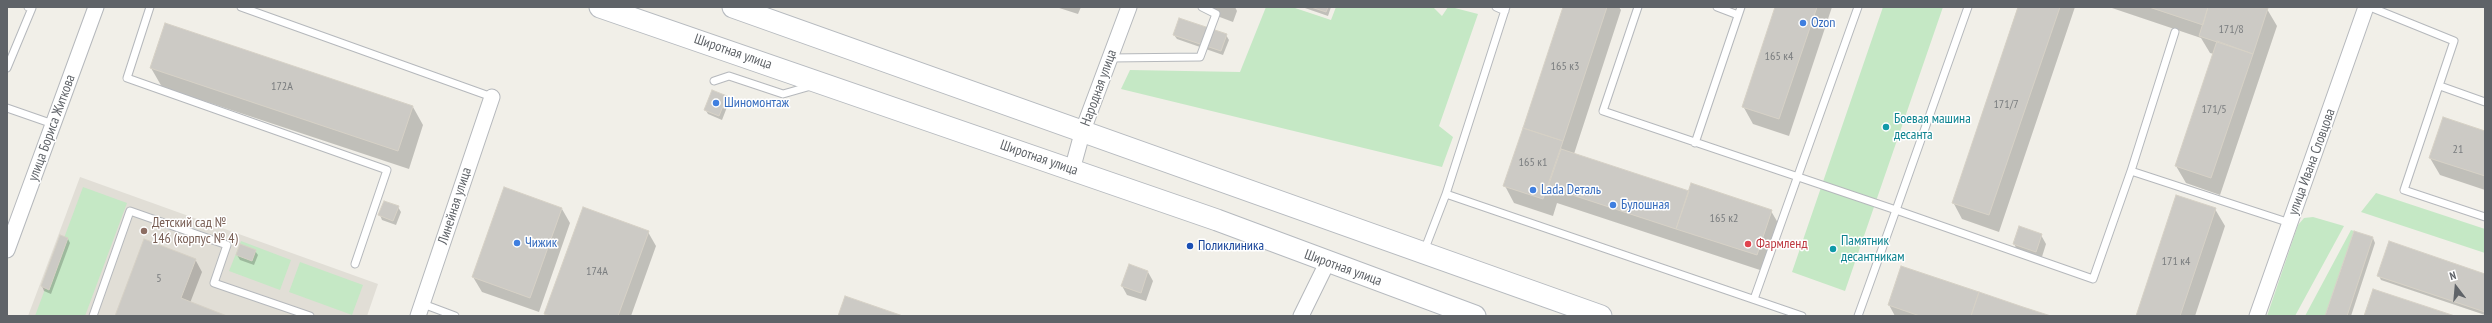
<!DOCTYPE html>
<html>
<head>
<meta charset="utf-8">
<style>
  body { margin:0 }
  #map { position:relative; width:2492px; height:323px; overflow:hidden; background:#f1efe8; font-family:"PT Sans Narrow",sans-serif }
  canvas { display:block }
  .frame { position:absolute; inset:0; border:8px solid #5f6368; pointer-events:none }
  .north { position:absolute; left:2436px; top:267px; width:40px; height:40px; -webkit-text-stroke:3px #fff; paint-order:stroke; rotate:344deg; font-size:11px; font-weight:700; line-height:16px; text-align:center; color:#5f6368 }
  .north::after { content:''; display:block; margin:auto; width:14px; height:18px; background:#5f6368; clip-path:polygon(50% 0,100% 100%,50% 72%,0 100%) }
</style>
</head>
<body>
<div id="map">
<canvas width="2492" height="323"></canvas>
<div class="frame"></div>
<div class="north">N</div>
</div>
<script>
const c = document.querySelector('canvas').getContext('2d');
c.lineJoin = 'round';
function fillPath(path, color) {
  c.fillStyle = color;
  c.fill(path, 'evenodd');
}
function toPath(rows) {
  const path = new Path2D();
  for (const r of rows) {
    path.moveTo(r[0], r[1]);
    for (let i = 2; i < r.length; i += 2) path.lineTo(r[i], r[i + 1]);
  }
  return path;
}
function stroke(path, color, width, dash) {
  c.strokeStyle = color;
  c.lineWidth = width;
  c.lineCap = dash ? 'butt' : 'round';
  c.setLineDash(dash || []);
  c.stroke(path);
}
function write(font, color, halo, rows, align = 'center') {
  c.font = font + ' "PT Sans Narrow",sans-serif';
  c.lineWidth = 3;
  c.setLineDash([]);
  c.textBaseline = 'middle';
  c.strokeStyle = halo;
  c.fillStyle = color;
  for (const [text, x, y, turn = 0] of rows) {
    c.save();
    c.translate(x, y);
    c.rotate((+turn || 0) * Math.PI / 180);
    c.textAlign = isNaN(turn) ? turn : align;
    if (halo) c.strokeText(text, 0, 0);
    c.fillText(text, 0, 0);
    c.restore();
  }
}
const education = toPath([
  [80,177,378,284,367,316,28,316]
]);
const green = toPath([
  [1266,7,1292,7,1331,20,1336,7,1433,7,1442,16,1448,7,1451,7,1478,14,1439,126,1453,137,1442,167,1121,89,1130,70,1240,72],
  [1883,7,1943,7,1845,291,1792,272],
  [83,187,127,203,85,316,35,316],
  [2376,193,2485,229,2485,253,2361,212],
  [2313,217,2344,226,2295,316,2267,316,2298,225,2304,218],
  [2351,230,2354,231,2325,316,2305,316],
  [241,241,291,260,280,290,229,271],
  [300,262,363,285,352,315,289,292]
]);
const shadow = toPath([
  [1056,7,1081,7,1078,14],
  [1206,7,1235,7,1237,11,1233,22,1209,13],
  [1302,7,1331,7,1328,16],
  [1564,7,1619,7,1621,10,1574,154,1689,192,1771,211,1781,228,1766,272,1557,203,1553,216,1514,203,1505,186],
  [1776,7,1832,7,1789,136,1753,124,1743,106],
  [2018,7,2075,7,1999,232,1962,219,1953,202],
  [2109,7,2267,9,2277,26,2220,195,2186,183,2176,166,2214,54,2210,53,2201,38],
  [166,25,413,107,423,125,409,169,162,87,151,68],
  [1174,35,1226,35,1229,40,1223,55,1177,39],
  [726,97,729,102,722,120,708,114,705,109],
  [2485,133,2485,190,2440,175,2430,158],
  [505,188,562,209,570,223,539,312,482,292,473,277],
  [398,207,401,212,396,225,382,220,380,215],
  [2215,209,2225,226,2195,316,2137,316],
  [648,232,656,246,631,316,547,316,545,314],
  [2355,232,2373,238,2375,243,2351,316,2326,316],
  [2041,235,2046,244,2041,260,2019,253,2014,244],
  [61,236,68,239,70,243,51,294,44,291,42,286],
  [255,251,258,255,254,265,240,260,237,255],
  [195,259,202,272,190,303,225,316,116,316],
  [1148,272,1153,281,1146,301,1127,295,1122,286],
  [2485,275,2485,315,2381,280,2379,276],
  [1889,305,2049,316,1895,316]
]);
const building = toPath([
  [1311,7,1328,7,1326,12,1311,7],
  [1563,7,1607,7,1563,141,1523,128,1563,7],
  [1775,7,1817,7,1779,119,1742,107,1775,7],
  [2018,7,2060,7,1989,215,1952,203,2018,7],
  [2149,7,2208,7,2203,25,2149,7],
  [2208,7,2268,8,2253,54,2199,36,2208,7],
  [1179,18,1227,34,1221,51,1173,35,1179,18],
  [165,23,413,106,398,151,150,68,165,23],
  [2217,41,2253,54,2211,178,2175,166,2217,41],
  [712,90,727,96,719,116,704,110,712,90],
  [2443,117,2485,131,2485,176,2429,158,2443,117],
  [1523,128,1563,141,1543,199,1503,186,1523,128],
  [1561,149,1689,191,1676,229,1548,187,1561,149],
  [1691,183,1772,210,1757,255,1676,229,1691,183],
  [504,187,562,208,530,298,472,277,504,187],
  [2176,195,2216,208,2180,316,2136,316,2176,195],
  [384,201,399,206,393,221,378,215,384,201],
  [583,207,649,231,618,316,551,316,544,314,583,207],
  [2019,226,2042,234,2036,252,2013,244,2019,226],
  [2354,231,2373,237,2347,316,2325,316,2354,231],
  [60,235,68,238,49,290,41,286,60,235],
  [144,239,196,259,181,298,227,316,115,316,144,239],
  [2389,241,2485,274,2485,312,2377,276,2389,241],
  [240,244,256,250,252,261,236,255,240,244],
  [1129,264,1148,271,1141,293,1121,286,1129,264],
  [1901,266,1979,292,1971,316,1920,316,1888,305,1901,266],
  [2373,289,2455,316,2364,316,2373,289],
  [1979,292,2023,307,2051,316,1971,316,1979,292],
  [845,296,903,316,838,316,845,296]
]);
const lane = toPath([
  [150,7,127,78,387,170,355,264],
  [241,7,492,97],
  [1496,7,1505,11],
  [1638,7,1603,111,1896,210,1968,7],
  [1717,7,1738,15],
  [2370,7,2454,41,2404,190,2485,217],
  [1110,58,1200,57,1216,14,1202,7],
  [7,68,32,8,28,7],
  [714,81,729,76,783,94,811,86],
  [2440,86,2485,102],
  [7,108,53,124],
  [1695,143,1741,7],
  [2131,171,2175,32],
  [1446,194,1802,316],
  [1424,251,1446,194,1506,7],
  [1754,299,1858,7],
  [423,304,455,316],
  [93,316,130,211,227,245,214,283,310,316],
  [1858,316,1896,210,2093,279,2131,171,2290,223]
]);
const street = toPath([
  [1072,170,1083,130,1129,7],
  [7,250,96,7],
  [418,316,492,97],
  [1301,316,1327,263],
  [2257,316,2366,7]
]);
const secondary = toPath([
  [600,7,1217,220,1475,316],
  [733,7,1601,316]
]);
const markers = [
  [1803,23,4,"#3f7fe0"],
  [716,103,4,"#3f7fe0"],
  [1886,127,4,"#0f9aa8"],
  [1533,190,4,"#3f7fe0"],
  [1613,205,4,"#3f7fe0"],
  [144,231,4,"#8d6e63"],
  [517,243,4,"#3f7fe0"],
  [1748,244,4,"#e0444e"],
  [1190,246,4,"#1a4fb4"],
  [1833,249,4,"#0f9aa8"]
];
const numberNames = [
  ["171/8",2231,30],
  ["165 к4",1779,57],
  ["165 к3",1565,67],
  ["172А",282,87],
  ["171/7",2006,105],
  ["171/5",2214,110],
  ["21",2458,150],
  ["165 к1",1533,163],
  ["165 к2",1724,219],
  ["171 к4",2176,262],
  ["174А",597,272],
  ["5",159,279]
];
const shopNames = [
  ["Ozon",1811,23],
  ["Шиномонтаж",724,103],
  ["Lada Dеталь",1541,190],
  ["Булошная",1621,205],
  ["Чижик",525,243]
];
const streetNames = [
  ["Широтная улица",733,52,19],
  ["Народная улица",1099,88,-70],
  ["улица Бориса Житкова",52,128,-70],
  ["Широтная улица",1039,158,19],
  ["улица Ивана Словцова",2312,162,-70],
  ["Линейная улица",455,206,-72],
  ["Широтная улица",1343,268,20]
];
const cultureNames = [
  ["Боевая машина",1894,119],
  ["десанта",1894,135],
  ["Памятник",1841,241],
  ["десантникам",1841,257]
];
const educationNames = [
  ["Детский сад №",152,223],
  ["146 (корпус № 4)",152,239]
];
const healthNames = [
  ["Фармленд",1756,244]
];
const transitNames = [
  ["Поликлиника",1198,246]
];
fillPath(education, '#e1ded6');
fillPath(green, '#c5e8c5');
fillPath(shadow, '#0003');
fillPath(building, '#cccac5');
stroke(building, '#d6d1c6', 1);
stroke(lane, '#b5b8bc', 9);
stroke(street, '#b5b8bc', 17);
stroke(secondary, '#b6babf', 23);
stroke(lane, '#fff', 7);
stroke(street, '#fff', 15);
stroke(secondary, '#fff', 21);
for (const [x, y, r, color] of markers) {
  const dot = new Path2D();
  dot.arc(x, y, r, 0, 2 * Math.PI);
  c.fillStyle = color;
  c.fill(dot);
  stroke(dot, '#fff', 1.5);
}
write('12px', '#7a7d7f', null, numberNames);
write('14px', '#366cbe', '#fff', shopNames, 'left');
write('14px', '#5f6368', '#fff', streetNames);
write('14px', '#0d838f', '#fff', cultureNames, 'left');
write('14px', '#785e54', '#fff', educationNames, 'left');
write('14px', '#be3a42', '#fff', healthNames, 'left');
write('14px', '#164399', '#fff', transitNames, 'left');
</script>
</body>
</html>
